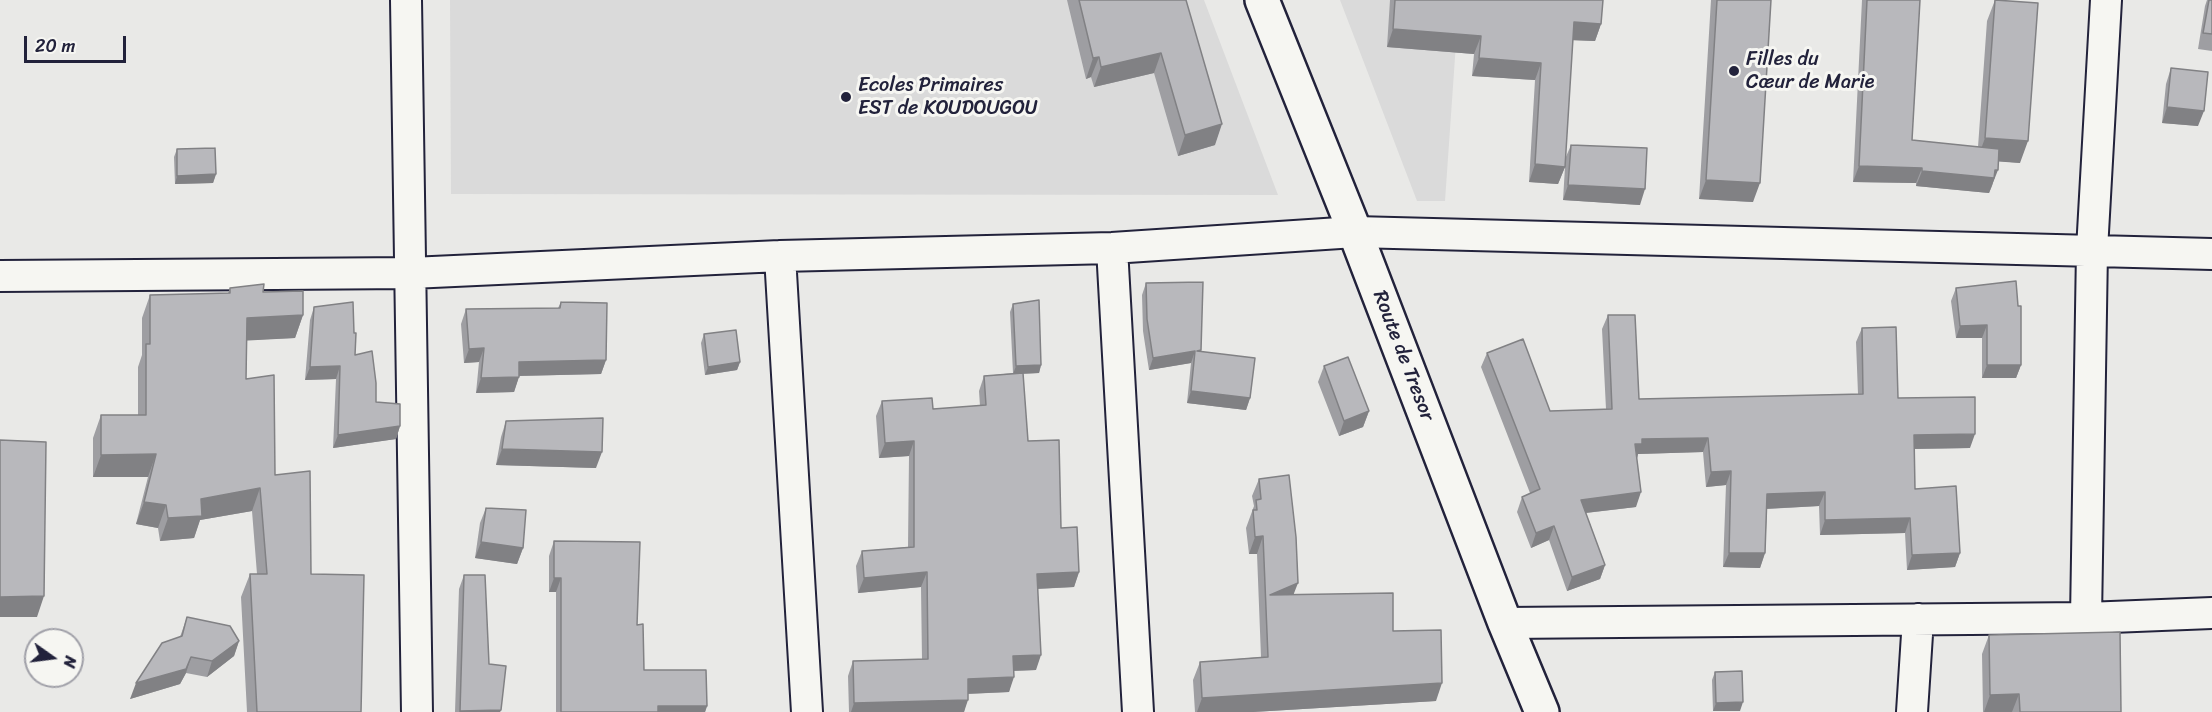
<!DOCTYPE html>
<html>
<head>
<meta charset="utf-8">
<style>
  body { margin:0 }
  #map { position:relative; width:2212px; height:712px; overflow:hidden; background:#e9e9e7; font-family:Sriracha,sans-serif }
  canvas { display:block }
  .north { position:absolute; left:24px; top:628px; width:60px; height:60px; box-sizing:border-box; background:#f6f6f2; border:2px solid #a1a1a9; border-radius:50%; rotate:104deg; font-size:16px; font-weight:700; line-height:24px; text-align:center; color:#22223b }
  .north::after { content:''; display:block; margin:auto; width:21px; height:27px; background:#22223b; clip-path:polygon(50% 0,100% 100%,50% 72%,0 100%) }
  .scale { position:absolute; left:24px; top:36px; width:102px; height:27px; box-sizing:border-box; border:3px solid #22223b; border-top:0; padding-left:8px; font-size:18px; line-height:21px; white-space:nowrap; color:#22223b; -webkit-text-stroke:4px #f6f6f2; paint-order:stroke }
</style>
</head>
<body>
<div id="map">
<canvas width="2212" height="712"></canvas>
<div class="north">N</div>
<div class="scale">20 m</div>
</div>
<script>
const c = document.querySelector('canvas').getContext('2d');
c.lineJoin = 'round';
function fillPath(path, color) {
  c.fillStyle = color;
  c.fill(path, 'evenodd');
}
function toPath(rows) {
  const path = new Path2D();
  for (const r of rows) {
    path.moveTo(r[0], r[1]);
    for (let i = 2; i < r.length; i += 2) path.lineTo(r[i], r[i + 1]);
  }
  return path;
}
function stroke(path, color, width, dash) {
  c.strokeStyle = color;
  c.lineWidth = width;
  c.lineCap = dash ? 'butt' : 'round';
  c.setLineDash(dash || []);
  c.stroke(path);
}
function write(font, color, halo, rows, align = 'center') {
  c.font = font + ' Sriracha,sans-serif';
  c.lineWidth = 6;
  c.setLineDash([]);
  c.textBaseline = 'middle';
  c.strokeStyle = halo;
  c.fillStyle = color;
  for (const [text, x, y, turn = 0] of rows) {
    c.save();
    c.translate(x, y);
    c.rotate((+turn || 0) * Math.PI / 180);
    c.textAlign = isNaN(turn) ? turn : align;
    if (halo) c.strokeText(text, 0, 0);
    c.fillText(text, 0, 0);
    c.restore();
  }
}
const built = toPath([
  [450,0,1204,0,1278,195,451,194],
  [1340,0,1459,0,1445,201,1417,201]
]);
const minor = toPath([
  [406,0,417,712],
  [1112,248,1138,712],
  [780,256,807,712],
  [0,276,411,273,780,256,1112,248,1355,232,2212,254],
  [2086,618,2092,250,2106,0],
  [1505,623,2086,618,2212,613],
  [1912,712,1918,619]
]);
const tertiary = toPath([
  [1262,0,1355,232,1505,623,1542,712]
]);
const wall = toPath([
  [1067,0,1186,0,1215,145,1178,156,1154,73,1094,87,1091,77,1086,79],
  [1390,0,1603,0,1601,24,1595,41,1573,40,1565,159,1571,145,1640,205,1563,200,1565,167,1558,184,1529,182,1535,80,1472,76,1474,54,1387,47],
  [1711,0,1771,0,1753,202,1699,199],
  [1862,0,1920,0,1912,140,1978,147,1987,21,1995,0,2020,163,1999,161,1992,186,1989,193,1916,186,1916,183,1853,182],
  [2207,0,2212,0,2212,51,2198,49,2205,6],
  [2171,68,2198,126,2162,123,2166,84],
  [177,149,216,174,213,183,175,184,174,157],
  [1146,283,1200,352,1250,398,1246,410,1187,403,1191,363,1149,370,1143,331,1142,295],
  [230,288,263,292,303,315,295,338,247,340,246,379,275,475,311,574,361,712,247,712,241,597,250,574,257,574,252,511,200,520,194,538,160,541,158,528,136,524,148,477,93,477,93,438,101,415,138,415,138,367,142,355,142,318,150,295,228,293],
  [1956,288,2021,365,2016,378,1982,378,1982,338,1956,338,1951,301],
  [561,302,606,360,601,374,519,376,514,392,476,393,479,362,464,363,461,324,466,309,558,308],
  [1013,304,1041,365,1039,373,1023,374,1028,441,1061,528,1079,572,1074,587,1038,589,1036,670,1014,671,1009,692,968,694,964,712,849,712,848,676,853,661,922,660,921,587,858,593,856,566,862,551,908,547,909,456,879,458,876,416,882,401,933,409,980,406,979,391,984,376,1013,373,1010,312],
  [314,307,355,355,376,402,400,426,396,439,333,448,336,379,305,380,310,320],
  [1608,315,1639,399,1858,394,1856,342,1862,328,1898,398,1970,448,1914,449,1915,489,1960,553,1955,567,1907,570,1905,533,1820,535,1819,506,1767,509,1765,553,1760,568,1723,567,1726,485,1706,487,1703,452,1638,454,1637,458,1636,507,1586,513,1605,565,1600,579,1567,591,1549,540,1531,548,1517,512,1522,497,1530,493,1481,367,1487,353,1550,411,1606,409,1602,329],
  [704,334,740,362,737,370,705,375,701,343],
  [1324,366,1369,411,1363,427,1339,436,1318,382],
  [506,421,596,468,496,465,501,437],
  [1259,479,1294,594,1393,631,1436,701,1253,712,1195,712,1193,680,1200,662,1261,657,1257,554,1249,554,1246,528,1254,506,1252,496],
  [486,508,523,548,517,564,475,558,480,523],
  [554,541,637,625,644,670,707,706,705,712,556,712,556,592,549,592,549,556],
  [464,575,489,664,501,710,500,712,455,712,459,589],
  [187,617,239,641,234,656,207,677,186,673,180,684,130,699,180,637],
  [1989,635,2121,712,1983,712,1982,654],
  [1715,672,1740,711,1713,711,1712,680]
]);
const shadedWall = toPath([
  [1574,22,1601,24,1595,41,1567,40],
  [1393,29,1481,36,1474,54,1387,47],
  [1161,53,1154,73,1094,87,1101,67],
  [1099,57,1091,77,1086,79,1093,58],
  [1479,58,1541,63,1535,80,1472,76],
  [2167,107,2204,111,2198,126,2162,123],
  [1222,124,1215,145,1178,156,1185,135],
  [1985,138,2028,141,2020,163,1977,160],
  [1535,164,1565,167,1558,184,1529,182],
  [1859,166,1922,168,1916,183,1853,182],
  [1998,170,1989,193,1916,186,1922,171],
  [216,174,213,183,175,184,177,176],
  [1706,180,1760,183,1753,202,1699,199],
  [1568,185,1645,189,1640,205,1563,200],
  [303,315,295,338,239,341,247,318],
  [1987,325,1982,338,1956,338,1960,326],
  [484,348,479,362,464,363,469,349],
  [1195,351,1191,363,1149,370,1153,358],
  [606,360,601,374,514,376,519,362],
  [740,362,737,370,705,375,708,367],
  [1041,365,1039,373,1013,374,1016,366],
  [1987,365,2021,365,2016,378,1982,378],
  [340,366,336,379,305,380,310,367],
  [519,377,514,392,476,393,481,378],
  [1191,391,1250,398,1246,410,1187,403],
  [1369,411,1363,427,1339,436,1344,421],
  [400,426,396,439,333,448,338,435],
  [1975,434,1970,448,1908,449,1914,435],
  [1708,438,1703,452,1638,454,1637,458,1635,444,1642,439],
  [914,441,909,456,879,458,885,443],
  [502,449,602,452,596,468,496,465],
  [156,454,148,477,93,477,101,455],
  [1731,471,1726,485,1706,487,1711,472],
  [260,488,252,511,200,520,194,538,160,541,168,518,201,499],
  [1641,492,1636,507,1576,514,1581,500],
  [1825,492,1819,506,1762,509,1767,494],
  [144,502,166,505,158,528,136,524],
  [1910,518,1905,533,1820,535,1825,520],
  [1554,526,1549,540,1531,548,1536,533],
  [1263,536,1257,554,1249,554,1255,537],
  [481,542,523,548,517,564,475,558],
  [1729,553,1765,553,1760,568,1723,567],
  [1960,553,1955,567,1907,570,1912,555],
  [1605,565,1600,579,1567,591,1572,577],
  [927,572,921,587,858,593,864,578],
  [1079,572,1074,587,1032,589,1037,574],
  [554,578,561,578,556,592,549,592],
  [1298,583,1291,601,1270,595],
  [44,596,37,617,0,617,0,597],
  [239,641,234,656,207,677,212,661],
  [1041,655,1036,670,1007,671,1013,656],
  [191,657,186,673,180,684,130,699,136,683],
  [1014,677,1009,692,962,694,968,679],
  [1442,683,1436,701,1253,712,1197,712,1202,698],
  [2019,694,2012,712,1984,712,1990,695],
  [968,700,964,712,851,712,854,703],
  [1743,702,1740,711,1713,711,1716,703],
  [658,706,707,706,705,712,656,712],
  [501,710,500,712,459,712,460,711]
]);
const building = toPath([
  [1079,0,1186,0,1222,124,1185,135,1161,53,1101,67,1099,57,1093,58,1079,0],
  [1395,0,1603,0,1601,24,1574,22,1565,167,1535,164,1541,63,1479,58,1481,36,1393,29,1395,0],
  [1717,0,1771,0,1760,183,1706,180,1717,0],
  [1867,0,1920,0,1912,140,1999,149,1998,170,1995,170,1994,178,1922,171,1922,168,1859,166,1867,0],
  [1995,0,2038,3,2028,141,1985,138,1995,0],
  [2209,0,2212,0,2212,34,2203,33,2209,0],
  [2171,68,2208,72,2204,111,2167,107,2171,68],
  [1571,145,1647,148,1645,189,1568,185,1571,145],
  [215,148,216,174,177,176,177,149,215,148],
  [2016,281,2018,306,2021,306,2021,365,1987,365,1987,325,1960,326,1956,288,2016,281],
  [1203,282,1201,350,1197,351,1255,358,1250,398,1191,391,1195,351,1153,358,1147,319,1146,283,1203,282],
  [264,284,263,292,303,291,303,315,247,318,246,379,274,375,275,475,310,471,311,574,364,575,361,712,257,712,250,574,267,574,260,488,201,499,202,516,168,518,166,505,144,502,156,454,101,455,101,415,146,415,146,344,150,344,150,295,230,293,230,288,264,284],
  [1039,300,1041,365,1016,366,1013,304,1039,300],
  [353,302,354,333,356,333,355,355,372,351,376,383,376,402,400,404,400,426,338,435,340,366,310,367,314,307,353,302],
  [561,302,607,303,606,360,519,362,519,377,481,378,484,348,469,349,466,309,560,308,561,302],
  [1608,315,1635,315,1639,399,1863,394,1862,328,1896,327,1898,398,1975,397,1975,434,1914,435,1915,489,1956,486,1960,553,1912,555,1910,518,1825,520,1825,492,1767,494,1765,553,1729,553,1731,471,1711,472,1708,438,1642,439,1642,444,1635,444,1641,492,1581,500,1605,565,1572,577,1554,526,1536,533,1522,497,1540,489,1487,353,1523,339,1550,411,1612,409,1608,315],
  [736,330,740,362,708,367,704,334,736,330],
  [1348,357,1369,411,1344,421,1324,366,1348,357],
  [1023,373,1028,441,1059,440,1061,528,1077,527,1079,572,1037,574,1041,655,1013,656,1014,677,968,679,968,700,854,703,853,661,928,659,927,572,864,578,862,551,914,547,914,441,885,443,882,401,932,398,933,409,986,405,984,376,1023,373],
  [603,418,602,452,502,449,506,421,603,418],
  [0,440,46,442,44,596,0,597,0,440],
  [1289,475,1296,537,1298,583,1270,595,1393,593,1393,631,1441,630,1442,683,1202,698,1200,662,1268,657,1263,536,1255,537,1253,510,1257,510,1256,500,1261,499,1259,479,1289,475],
  [486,508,526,510,523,548,481,542,486,508],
  [554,541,640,542,637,625,643,624,644,670,706,670,707,706,658,706,658,712,561,712,561,578,554,578,554,541],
  [464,575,485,575,489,664,506,666,501,710,460,711,464,575],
  [187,617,230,626,239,641,212,661,191,657,186,669,136,683,162,643,182,636,187,617],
  [2120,632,2121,712,2020,712,2019,694,1990,695,1989,635,2120,632],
  [1742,671,1743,702,1716,703,1715,672,1742,671]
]);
const markers = [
  [1734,71,6,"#22223b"],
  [846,97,6,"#22223b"]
];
const poiNames = [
  ["Filles du",1746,60],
  ["Cœur de Marie",1746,83],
  ["Ecoles Primaires",858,86],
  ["EST de KOUDOUGOU",858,109]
];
const streetNames = [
  ["Route de Tresor",1403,356,69]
];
fillPath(built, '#dadada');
stroke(minor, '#22223b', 34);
stroke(tertiary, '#22223b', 38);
stroke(minor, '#f6f6f2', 30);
stroke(tertiary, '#f6f6f2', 33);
fillPath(wall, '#9e9ea2');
fillPath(shadedWall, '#818184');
fillPath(building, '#b8b8bc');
stroke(building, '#818184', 1.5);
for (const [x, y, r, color] of markers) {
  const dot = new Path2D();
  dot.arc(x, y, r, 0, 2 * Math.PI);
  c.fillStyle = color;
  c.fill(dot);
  stroke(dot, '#f6f6f2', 2);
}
write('20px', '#22223b', '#f6f6f2', poiNames, 'left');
write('20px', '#22223b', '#f6f6f2', streetNames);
</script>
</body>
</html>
